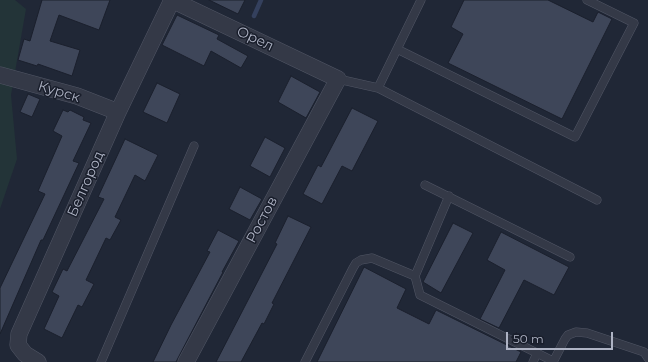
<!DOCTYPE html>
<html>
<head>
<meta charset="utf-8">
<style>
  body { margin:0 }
  #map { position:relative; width:648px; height:362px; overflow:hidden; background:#202736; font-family:Montserrat,sans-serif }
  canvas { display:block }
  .scale { position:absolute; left:506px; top:332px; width:107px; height:18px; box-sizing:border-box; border:2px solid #aeb3c4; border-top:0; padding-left:5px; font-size:12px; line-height:14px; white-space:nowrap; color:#aeb3c4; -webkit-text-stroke:3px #191e2b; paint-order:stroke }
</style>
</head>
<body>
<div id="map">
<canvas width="648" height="362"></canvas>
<div class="scale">50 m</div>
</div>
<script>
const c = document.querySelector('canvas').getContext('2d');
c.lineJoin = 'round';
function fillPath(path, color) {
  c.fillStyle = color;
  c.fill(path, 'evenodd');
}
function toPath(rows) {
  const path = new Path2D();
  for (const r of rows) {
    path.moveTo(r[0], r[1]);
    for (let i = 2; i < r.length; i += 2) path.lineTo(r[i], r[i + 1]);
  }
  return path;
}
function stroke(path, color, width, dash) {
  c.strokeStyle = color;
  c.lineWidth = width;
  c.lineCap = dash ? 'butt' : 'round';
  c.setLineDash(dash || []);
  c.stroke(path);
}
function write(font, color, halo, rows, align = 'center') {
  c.font = font + ' Montserrat,sans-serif';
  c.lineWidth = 3;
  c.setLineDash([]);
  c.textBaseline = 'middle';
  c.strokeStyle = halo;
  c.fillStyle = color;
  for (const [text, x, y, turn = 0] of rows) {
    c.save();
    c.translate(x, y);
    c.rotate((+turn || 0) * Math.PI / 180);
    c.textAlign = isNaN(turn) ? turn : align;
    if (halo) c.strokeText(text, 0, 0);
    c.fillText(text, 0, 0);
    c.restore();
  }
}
const green = toPath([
  [0,0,15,0,26,9,11,95,17,159,0,209]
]);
const stream = toPath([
  [254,16,261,0]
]);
const building = toPath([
  [42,0,110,0,99,30,59,15,50,41,80,50,72,76,38,64,37,66,18,60,24,39,30,41,42,0],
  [209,0,245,0,238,14,209,0],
  [464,0,548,0,593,22,598,12,612,19,562,119,448,63,463,34,451,27,464,0],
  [177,15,219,35,217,39,248,56,241,68,211,51,204,66,162,45,177,15],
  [291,76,320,92,306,118,278,102,291,76],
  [157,83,180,94,167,123,143,112,157,83],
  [28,94,40,99,32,117,20,112,28,94],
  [352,108,378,121,352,171,342,166,322,204,303,194,318,165,321,167,352,108],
  [63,110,68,112,70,110,84,117,83,120,91,123,73,161,79,163,43,240,41,240,0,334,0,288,45,194,38,191,62,136,53,131,63,110],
  [265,137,285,148,270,177,250,166,265,137],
  [125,139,158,155,145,181,135,175,115,217,121,220,110,240,106,238,86,280,94,284,82,307,78,305,62,338,44,329,59,296,52,292,63,269,67,271,104,199,98,197,125,139],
  [240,187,262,199,250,220,229,209,240,187],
  [288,216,311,227,272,303,274,304,264,324,262,323,241,362,216,362,277,244,275,243,288,216],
  [453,223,473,233,441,293,423,282,453,223],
  [218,230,239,241,222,272,223,272,178,358,176,362,153,362,171,325,210,252,207,251,218,230],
  [501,232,569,267,554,295,524,280,499,328,480,319,505,270,487,260,501,232],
  [364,267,406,289,397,308,429,324,436,310,521,352,516,362,317,362,364,267]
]);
const lane = toPath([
  [397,49,575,137,634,23,587,0],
  [338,79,378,88,597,200],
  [378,88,421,0],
  [425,185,570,257],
  [449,196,415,276,420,295,553,361],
  [101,362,194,146],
  [305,362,353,268,356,263,361,260,372,258,415,276],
  [533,362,537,353],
  [553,362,565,339,568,335,576,332,587,333,644,352,648,358]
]);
const street = toPath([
  [0,75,77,96,118,112],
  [38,362,25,354,18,345,19,334,118,112,172,0,338,79,186,362]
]);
const streetNames = [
  ["Орел",255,39,25],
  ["Курск",59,92,17],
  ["Белгород",86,184,-66],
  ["Ростов",262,220,-62]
];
fillPath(green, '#233438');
stroke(stream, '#34405d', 4.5);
fillPath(building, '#3e4659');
stroke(building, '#1b202d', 1);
stroke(lane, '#515665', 9);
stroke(street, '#515665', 17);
stroke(lane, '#343947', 8);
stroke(street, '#343947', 16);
write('14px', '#aeb3c4', '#191e2b', streetNames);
</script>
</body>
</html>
